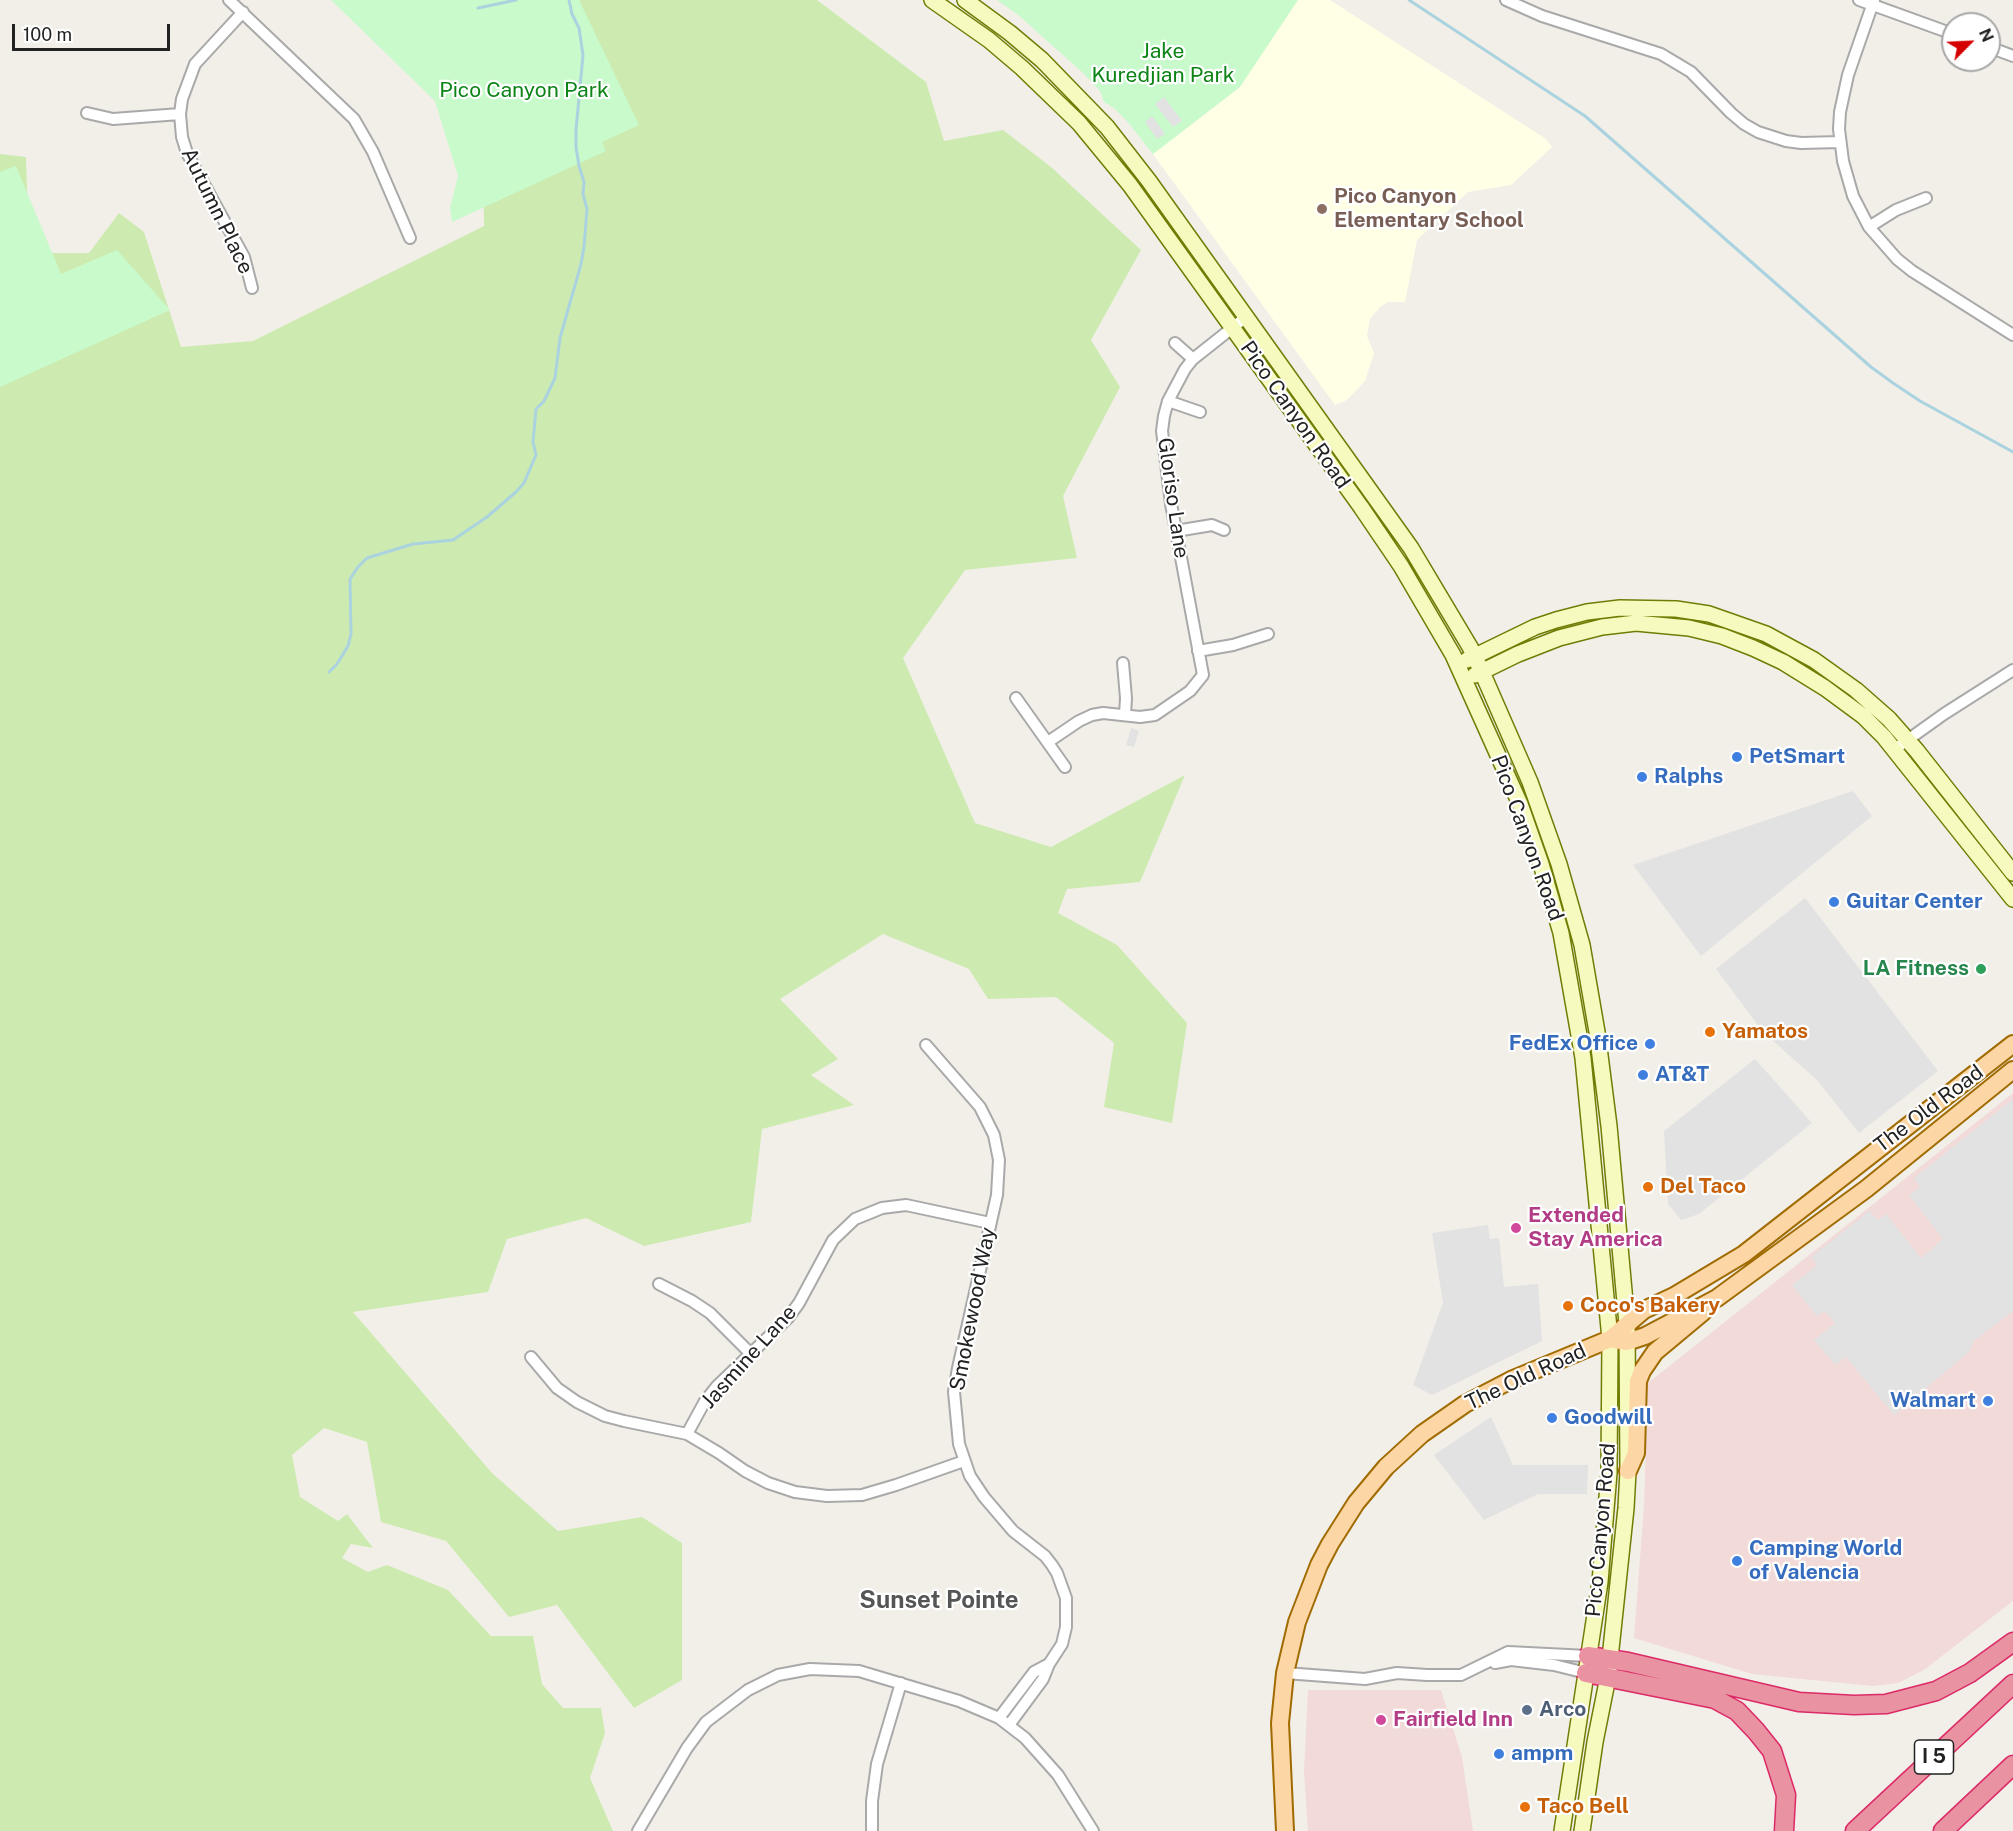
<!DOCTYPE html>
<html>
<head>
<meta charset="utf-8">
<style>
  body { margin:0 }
  #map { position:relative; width:2013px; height:1831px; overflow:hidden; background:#f2efe9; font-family:"Public Sans",sans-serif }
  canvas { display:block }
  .north { position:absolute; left:1941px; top:12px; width:60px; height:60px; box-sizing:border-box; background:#fff; border:2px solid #a7a7a7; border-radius:50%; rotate:66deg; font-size:16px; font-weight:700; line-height:24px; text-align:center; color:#222 }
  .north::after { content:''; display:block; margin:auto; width:21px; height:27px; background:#d40000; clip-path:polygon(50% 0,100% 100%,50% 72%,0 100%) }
  .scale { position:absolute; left:12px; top:24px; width:158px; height:27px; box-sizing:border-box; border:3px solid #222; border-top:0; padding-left:8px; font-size:18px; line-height:21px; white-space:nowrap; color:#222; -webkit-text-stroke:4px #fff; paint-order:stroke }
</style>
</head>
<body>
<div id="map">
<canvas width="2013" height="1831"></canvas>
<div class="north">N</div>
<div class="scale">100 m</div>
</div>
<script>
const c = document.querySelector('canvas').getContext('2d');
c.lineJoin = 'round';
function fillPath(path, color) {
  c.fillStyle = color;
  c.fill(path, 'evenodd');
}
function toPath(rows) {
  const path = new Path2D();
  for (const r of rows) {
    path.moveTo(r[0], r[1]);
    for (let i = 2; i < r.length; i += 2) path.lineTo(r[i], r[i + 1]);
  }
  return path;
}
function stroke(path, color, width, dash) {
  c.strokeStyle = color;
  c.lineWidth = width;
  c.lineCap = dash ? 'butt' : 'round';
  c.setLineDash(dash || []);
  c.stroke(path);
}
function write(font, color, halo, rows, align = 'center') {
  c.font = font + ' "Public Sans",sans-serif';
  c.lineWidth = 4.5;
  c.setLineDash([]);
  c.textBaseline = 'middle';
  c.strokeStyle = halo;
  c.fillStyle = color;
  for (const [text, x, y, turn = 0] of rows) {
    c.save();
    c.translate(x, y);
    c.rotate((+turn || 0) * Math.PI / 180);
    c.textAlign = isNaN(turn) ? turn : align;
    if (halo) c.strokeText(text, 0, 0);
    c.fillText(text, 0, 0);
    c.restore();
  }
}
const commercial = toPath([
  [2013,1093,2013,1601,1924,1670,1898,1683,1873,1686,1752,1674,1634,1638,1644,1505,1648,1383],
  [1308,1690,1441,1690,1462,1757,1473,1831,1308,1831,1304,1772]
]);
const education = toPath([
  [1296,0,1330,0,1546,139,1552,147,1511,185,1468,192,1417,240,1405,302,1388,302,1380,307,1370,319,1367,336,1374,353,1365,381,1347,400,1335,405,1153,154,1240,87]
]);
const grass = toPath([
  [555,0,817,0,926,82,944,141,1003,130,1051,167,1141,250,1091,340,1120,387,1063,496,1077,558,965,570,903,658,975,823,1051,847,1185,775,1140,882,1067,889,1058,913,1117,945,1187,1023,1172,1123,1104,1107,1114,1043,1056,997,988,999,969,969,883,934,780,999,838,1059,811,1075,854,1105,762,1129,751,1222,644,1246,586,1218,507,1239,488,1292,353,1312,492,1473,558,1531,642,1517,682,1543,682,1680,634,1708,557,1605,509,1617,446,1541,381,1522,367,1442,324,1428,292,1455,300,1497,338,1521,347,1514,373,1548,351,1544,342,1558,368,1572,387,1565,448,1590,491,1636,533,1636,542,1684,563,1708,601,1708,605,1733,590,1778,613,1831,0,1831,0,154,26,157,29,253,89,253,119,213,144,232,181,347,253,341,484,226,482,52]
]);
const park = toPath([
  [331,0,579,0,639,125,602,142,606,151,452,222,450,208,458,176,435,101],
  [997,0,1298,0,1240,87,1153,154,1127,121,1114,108,1104,102,1100,91,1082,72,1017,14],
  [16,166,61,274,117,250,170,310,0,387,0,172]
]);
const parking = toPath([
  [1164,97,1182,121,1173,127,1155,104],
  [1152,116,1165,134,1157,139,1145,122],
  [1131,728,1139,731,1134,747,1126,745],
  [1853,791,1872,816,1701,956,1633,865],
  [1805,898,1938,1071,1859,1133,1817,1080,1763,1032,1716,969],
  [1755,1059,1812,1123,1699,1214,1681,1220,1668,1204,1664,1131],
  [2013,1099,2013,1311,1974,1341,1969,1352,1894,1415,1846,1357,1835,1365,1814,1340,1835,1323,1825,1311,1817,1316,1792,1285,1817,1265,1811,1257,1869,1211,1878,1220,1886,1214,1921,1258,1943,1239,1909,1195,1920,1187,1914,1178],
  [1488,1225,1490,1239,1499,1238,1504,1287,1538,1284,1542,1341,1432,1395,1413,1385,1443,1303,1432,1233],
  [1491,1417,1513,1465,1588,1465,1587,1494,1538,1494,1484,1520,1434,1455]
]);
const stream = toPath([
  [1409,0,1585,116,1871,367,1893,383,1920,401,2013,452],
  [478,8,516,0],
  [329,672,337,664,348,646,351,634,350,579,358,567,367,558,413,544,453,540,487,517,516,492,524,483,536,455,533,442,536,409,544,401,555,378,560,338,581,264,584,247,587,209,583,194,584,182,579,166,576,147,576,130,583,55,579,28,572,14,569,0]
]);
const minor = toPath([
  [229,0,354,119,373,152,410,238],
  [1506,0,1542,16,1661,54,1691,72,1731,113,1744,124,1758,132,1786,141,1801,143,1840,142],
  [1859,0,1953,34],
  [1874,0,1848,75,1840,112,1839,129,1843,161,1853,196,1869,227,1897,259,1912,271,2013,335],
  [243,12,195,64,182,99,180,114,182,137,187,153,244,257,252,288],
  [1989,47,2013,56],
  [87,113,113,119,180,114],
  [1869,227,1896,210,1926,198],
  [1175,343,1193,359],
  [1168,401,1200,412],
  [1176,531,1212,525,1224,530],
  [1198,651,1233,645,1268,634],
  [1123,663,1126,698,1125,715],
  [1016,698,1065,767],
  [1048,742,1079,721,1092,715,1103,713,1140,717,1155,715,1190,691,1203,675,1171,504,1162,431,1164,416,1168,401,1185,369,1193,359,1246,317],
  [1895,749,1944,714,2013,670],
  [926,1045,980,1107,994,1135,999,1160,997,1195,958,1368,954,1392,959,1444,970,1476,984,1497,1013,1531,1045,1556,1052,1565,1057,1573,1066,1598,1066,1627,1062,1644,1049,1664,1043,1679,1009,1725],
  [659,1284,692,1301,710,1313,751,1354],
  [531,1357,557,1388,577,1402,605,1416,624,1421,687,1434,719,1453,745,1471,768,1483,795,1492,827,1496,862,1495,896,1485,964,1461],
  [687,1434,705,1401,717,1386,788,1318,799,1303,833,1240,855,1219,882,1208,906,1205,990,1223],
  [1495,1663,1511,1660,1554,1665,1586,1673],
  [1285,1673,1365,1679,1397,1673,1427,1675,1461,1675,1508,1652,1588,1656],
  [999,1718,1034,1672,1049,1664],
  [638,1831,687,1748,706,1722,748,1690,778,1675,810,1669,859,1671,959,1701,999,1718,1025,1738,1058,1775,1093,1831],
  [872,1831,872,1801,877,1764,901,1683]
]);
const secondary = toPath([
  [932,0,989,40,1022,68,1079,123,1130,185,1361,507,1401,566,1453,655,1520,804,1541,864,1561,933,1583,1058,1610,1339,1609,1473,1600,1582,1562,1831],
  [965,0,1010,33,1042,60,1107,127,1149,181,1411,548,1470,647,1482,672,1530,782,1559,864,1582,945,1597,1032,1609,1126,1627,1324,1628,1471,1626,1508,1608,1677,1595,1742,1582,1831],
  [1467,660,1535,627,1556,620,1587,612,1620,608,1676,609,1709,614,1766,634,1814,660,1856,690,1889,719,1917,751,2013,873],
  [1475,675,1518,654,1559,638,1602,627,1636,623,1689,628,1722,636,1753,648,1783,662,1825,688,1863,716,1884,737,2013,899]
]);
const primary = toPath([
  [1610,1339,1627,1342,1645,1336,1717,1298,1866,1189,2013,1070],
  [1628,1471,1636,1453,1638,1381,1642,1371,1655,1352,1703,1312],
  [1285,1831,1280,1723,1285,1673,1297,1622,1319,1565,1330,1544,1356,1503,1386,1467,1422,1434,1465,1404,1511,1380,1610,1339,1644,1310,1674,1296,1744,1254,2013,1044]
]);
const motorway = toPath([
  [1588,1656,1628,1662,1799,1702,1854,1705,1886,1704,1936,1691,1970,1673,2013,1642],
  [1586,1673,1715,1699,1737,1711,1756,1731,1772,1751,1786,1795,1784,1831],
  [1855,1831,2013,1684],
  [1943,1831,2013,1765]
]);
const markers = [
  [1322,209,6,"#8d6e63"],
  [1737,757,6,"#3f7fe0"],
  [1642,777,6,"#3f7fe0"],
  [1834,902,6,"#3f7fe0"],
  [1981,969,6,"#2e9e5b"],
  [1710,1032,6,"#e8710a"],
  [1650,1044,6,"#3f7fe0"],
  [1643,1075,6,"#3f7fe0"],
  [1648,1187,6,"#e8710a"],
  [1516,1228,6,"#d1479c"],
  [1568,1306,6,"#e8710a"],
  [1988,1401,6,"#3f7fe0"],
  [1552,1418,6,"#3f7fe0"],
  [1737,1561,6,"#3f7fe0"],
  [1527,1710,6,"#5c6f8a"],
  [1381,1720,6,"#d1479c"],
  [1499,1754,6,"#3f7fe0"],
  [1525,1807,6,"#e8710a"]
];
const shields = [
  [1934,1757,39]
];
const shieldNames = [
  ["I 5",1934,1757]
];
const parkNames = [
  ["Jake",1163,52],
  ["Kuredjian Park",1163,76],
  ["Pico Canyon Park",524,91]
];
const educationNames = [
  ["Pico Canyon",1334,197],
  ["Elementary School",1334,221]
];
const streetNames = [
  ["Autumn Place",217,211,64],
  ["Pico Canyon Road",1295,415,55],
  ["Gloriso Lane",1173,498,82],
  ["Pico Canyon Road",1527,838,70],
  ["The Old Road",1929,1109,-37],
  ["Smokewood Way",973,1309,-79],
  ["Jasmine Lane",749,1357,-48],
  ["The Old Road",1526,1377,-25],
  ["Pico Canyon Road",1601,1530,-85]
];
const shopNames = [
  ["PetSmart",1749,757],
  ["Ralphs",1654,777],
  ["Guitar Center",1846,902],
  ["FedEx Office",1638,1044,"right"],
  ["AT&T",1655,1075],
  ["Walmart",1976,1401,"right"],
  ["Goodwill",1564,1418],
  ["Camping World",1749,1549],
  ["of Valencia",1749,1573],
  ["ampm",1511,1754]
];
const leisureNames = [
  ["LA Fitness",1969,969]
];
const foodNames = [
  ["Yamatos",1722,1032],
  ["Del Taco",1660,1187],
  ["Coco's Bakery",1580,1306],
  ["Taco Bell",1537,1807]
];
const hotelNames = [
  ["Extended",1528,1216],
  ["Stay America",1528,1240],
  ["Fairfield Inn",1393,1720]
];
const serviceNames = [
  ["Arco",1539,1710]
];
const quarterNames = [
  ["Sunset Pointe",939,1601]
];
fillPath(commercial, '#f2dad9');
fillPath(education, '#ffffe5');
fillPath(grass, '#cdebb0');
fillPath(park, '#c8facc');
fillPath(parking, '#e2e2e2');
stroke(stream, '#aad3df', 3);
stroke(minor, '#a9a9a9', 14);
stroke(secondary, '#707d05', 18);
stroke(primary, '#a06b00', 20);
stroke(motorway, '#dc2a67', 21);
stroke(minor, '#fff', 10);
stroke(secondary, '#f7fabf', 15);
stroke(primary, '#fcd6a4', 16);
stroke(motorway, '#e892a2', 18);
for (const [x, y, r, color] of markers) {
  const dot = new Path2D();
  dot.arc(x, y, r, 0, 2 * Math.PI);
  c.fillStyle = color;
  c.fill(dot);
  stroke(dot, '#fff', 2);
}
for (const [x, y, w] of shields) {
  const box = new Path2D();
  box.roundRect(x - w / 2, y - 17, w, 34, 4.5);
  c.fillStyle = '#fff';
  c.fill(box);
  stroke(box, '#222', 1.5);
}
write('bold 20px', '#222', null, shieldNames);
write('21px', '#0c8416', '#fff', parkNames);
write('bold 21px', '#785e54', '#fff', educationNames, 'left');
write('21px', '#222', '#fff', streetNames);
write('bold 21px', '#366cbe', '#fff', shopNames, 'left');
write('bold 21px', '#27864d', '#fff', leisureNames, 'right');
write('bold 21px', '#c56008', '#fff', foodNames, 'left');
write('bold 21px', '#b23c85', '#fff', hotelNames, 'left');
write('bold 21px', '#4e5e75', '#fff', serviceNames, 'left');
write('bold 24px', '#555', '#fff', quarterNames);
</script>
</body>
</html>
